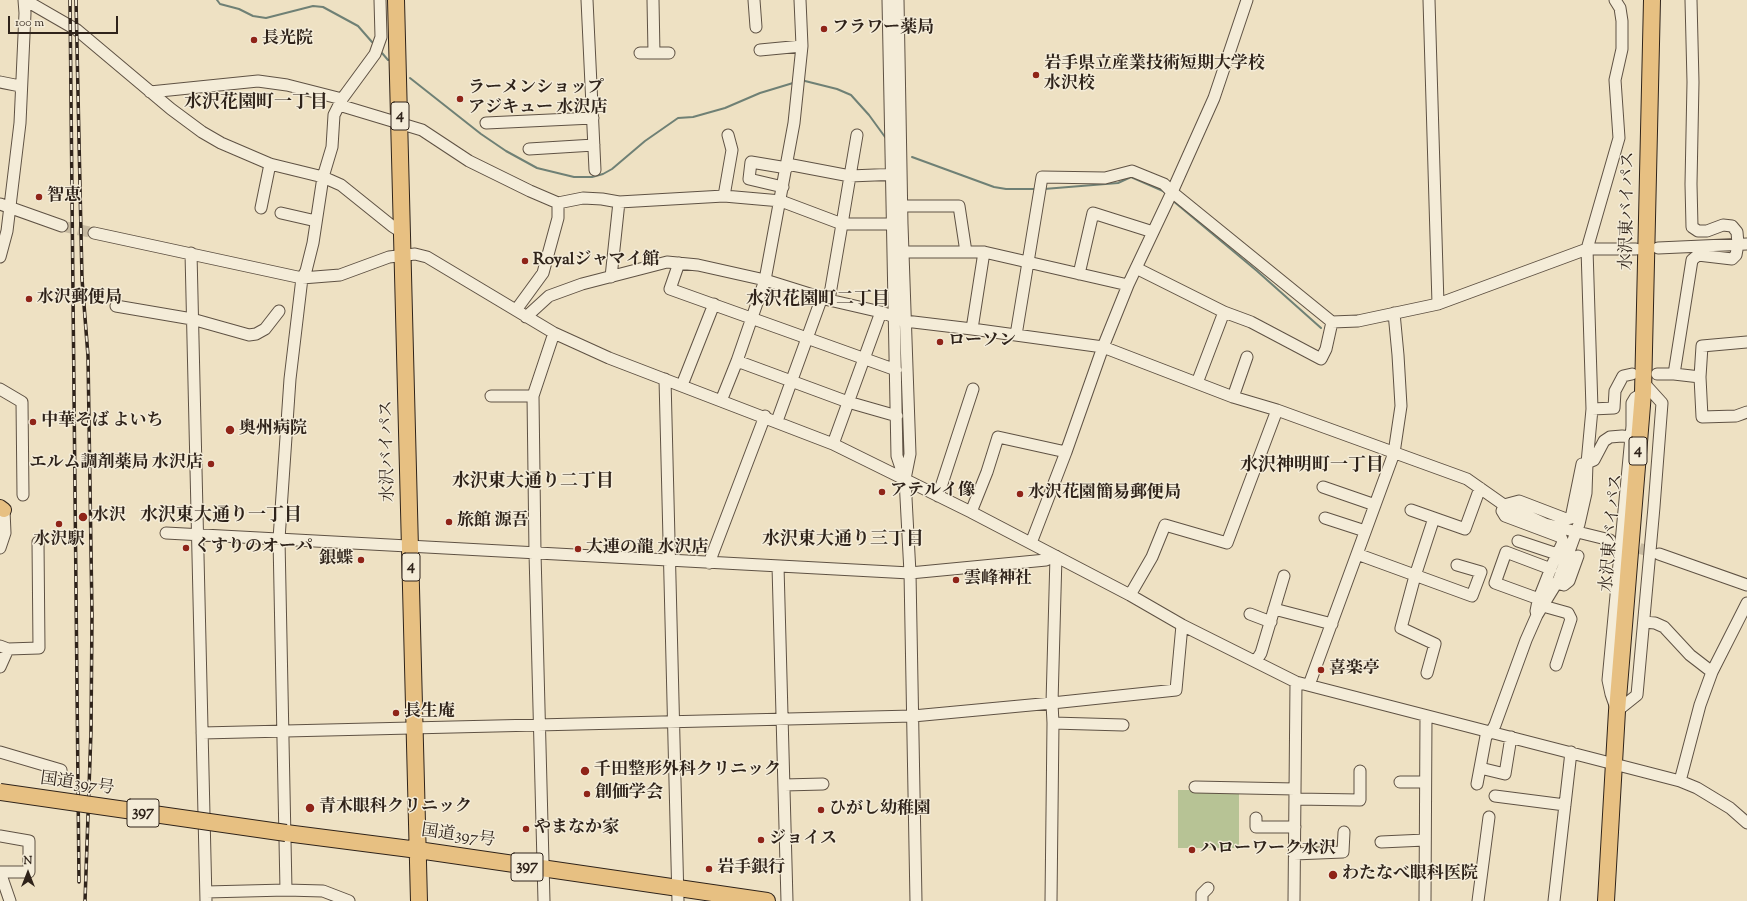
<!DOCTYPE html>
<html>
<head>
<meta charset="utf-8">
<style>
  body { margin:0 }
  #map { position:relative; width:1747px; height:901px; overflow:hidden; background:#eee1c3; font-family:"Sorts Mill Goudy",serif }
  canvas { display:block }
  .north { position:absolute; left:8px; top:853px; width:40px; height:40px; -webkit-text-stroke:3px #f4ecd8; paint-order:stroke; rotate:0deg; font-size:11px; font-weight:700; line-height:16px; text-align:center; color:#2f231a }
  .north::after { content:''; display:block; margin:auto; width:14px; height:18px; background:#2f231a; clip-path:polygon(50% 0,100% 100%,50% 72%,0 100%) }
  .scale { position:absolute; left:8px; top:16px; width:110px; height:18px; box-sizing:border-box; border:2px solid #2f231a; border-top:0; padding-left:5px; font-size:12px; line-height:14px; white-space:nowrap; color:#2f231a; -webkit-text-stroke:3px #f4ecd8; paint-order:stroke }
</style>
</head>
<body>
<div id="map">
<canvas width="1747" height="901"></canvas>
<div class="north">N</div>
<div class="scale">100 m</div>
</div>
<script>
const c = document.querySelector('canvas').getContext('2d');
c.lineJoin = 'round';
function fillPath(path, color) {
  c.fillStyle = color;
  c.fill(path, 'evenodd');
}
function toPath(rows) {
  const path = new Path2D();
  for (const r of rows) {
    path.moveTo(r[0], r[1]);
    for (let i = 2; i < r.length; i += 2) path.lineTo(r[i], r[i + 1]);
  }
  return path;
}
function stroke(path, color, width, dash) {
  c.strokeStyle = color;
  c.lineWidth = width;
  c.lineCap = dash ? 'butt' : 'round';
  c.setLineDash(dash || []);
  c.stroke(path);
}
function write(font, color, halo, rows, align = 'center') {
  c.font = font + ' "Sorts Mill Goudy","Noto Serif JP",serif';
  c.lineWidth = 3;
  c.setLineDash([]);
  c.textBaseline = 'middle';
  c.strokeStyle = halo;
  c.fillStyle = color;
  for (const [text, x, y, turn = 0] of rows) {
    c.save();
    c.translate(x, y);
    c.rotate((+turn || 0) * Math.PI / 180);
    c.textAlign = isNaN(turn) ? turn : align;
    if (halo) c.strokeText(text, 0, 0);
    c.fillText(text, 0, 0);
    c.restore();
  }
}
const green = toPath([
  [1178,790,1239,790,1239,848,1178,848]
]);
const stream = toPath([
  [217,0,220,4,239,9,253,16,266,18,313,6,323,7,358,26,372,42],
  [382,53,388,60],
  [410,78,481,134,506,151,537,168,574,177,592,177,603,174,612,169,645,141,678,118,693,117,725,108,760,93,793,83],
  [805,81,837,89,851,95,869,115,885,137],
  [912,157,994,187,1006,189,1035,189],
  [1044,189,1118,183,1131,177,1163,191,1167,195],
  [1172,200,1257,271,1321,328]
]);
const minorTunnel = toPath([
  [62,226,94,233],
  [1624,544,1659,554]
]);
const minor = toPath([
  [25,0,77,30,171,109,202,132,221,143,270,164,323,177,341,185,392,226,403,233],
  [587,0,595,170],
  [653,0,654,53],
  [754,0,756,27],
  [888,0,897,456,904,477],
  [898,0,902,224,910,454,905,479,910,573,916,901],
  [1429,0,1438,304],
  [760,50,802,46],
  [640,53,669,53],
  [0,82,20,86],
  [150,92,258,81,287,85,342,99],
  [339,105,422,130,469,161,530,191,558,203,558,218,543,273,516,310],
  [486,123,593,118],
  [857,135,850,176,899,174],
  [529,149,594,145],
  [783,187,749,179,751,162,787,168],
  [724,196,732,150,728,135],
  [619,202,724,196,781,201,842,224,850,176,787,164],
  [558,203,583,198,602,199,619,202,611,277],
  [0,204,62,226],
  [902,206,959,206,966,252],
  [261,208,270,164],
  [281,213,316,221],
  [94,233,302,278,340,275,389,257,415,254,427,257,554,333,609,358,833,444,971,512,1130,595,1182,625,1296,682,1680,781,1697,788,1730,808,1747,823],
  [1658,248,1747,244],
  [903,252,984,252,1128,285],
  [191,253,206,901],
  [0,257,7,231,20,123,25,13,24,0],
  [679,263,670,289,896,370],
  [1136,268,1224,312,1251,322,1321,359,1326,349,1332,322],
  [1079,274,1093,213,1153,232],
  [829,300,842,224,901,224],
  [116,306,192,319,249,335,256,334,265,329,279,311],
  [526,317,549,296,582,284,667,262,698,265,765,280,829,300,881,312,905,321,972,329,1103,347,1233,397,1277,410,1467,479,1504,505,1545,524,1610,540],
  [972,329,984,252],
  [1016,335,1042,177,1105,178,1132,171,1164,184,1172,192,1214,98,1247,0],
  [1747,342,1702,346,1700,377,1702,417,1736,416,1747,412],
  [737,361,848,402,897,416],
  [1657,374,1674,374,1700,377],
  [1674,374,1692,260,1698,255,1732,259,1736,255,1738,244,1737,232,1732,226,1723,225,1707,231,1698,231,1692,227,1691,184,1693,82,1691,0],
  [665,379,678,901],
  [1197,383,1224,312],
  [682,385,714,304],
  [0,389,22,402,23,495],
  [1643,393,1635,398,1632,403,1632,426,1608,680,1611,694,1617,711,1637,695,1654,507,1662,403,1643,382],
  [491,396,533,396],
  [1233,397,1247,357],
  [721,401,737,361,765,280,794,123,802,46,800,0],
  [1592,409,1614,408,1615,391,1623,376,1632,374],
  [777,421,822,297],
  [833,444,881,312],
  [1323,487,1375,505],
  [938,496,973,389],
  [1411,510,1465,529,1480,488],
  [971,512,987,472,998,437,1066,452],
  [1325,518,1365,531],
  [166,533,910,573,1046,560,1056,556,1052,703,1176,690,1182,625],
  [1518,541,1557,554],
  [1031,543,1066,452,1103,347,1128,285,1172,192,1332,322,1358,321,1438,304,1587,249,1636,249],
  [0,548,5,533,4,510],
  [1357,554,1472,596,1481,572,1457,565],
  [1659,554,1747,585],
  [709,563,765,416],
  [778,566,787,901],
  [1556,583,1564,585,1569,581,1578,556],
  [1130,595,1152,557,1165,525,1227,543,1277,410],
  [1539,599,1495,583,1506,552,1551,569],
  [1543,606,1568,613,1571,619,1556,665],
  [1274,609,1332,624],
  [1250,614,1271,622],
  [1537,615,1536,611,1538,601,1553,563,1563,542,1561,537,1505,516,1502,511,1504,505,1519,501,1566,519,1571,518,1582,464,1587,463,1592,409,1587,249,1619,138,1615,80,1622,49,1622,21,1620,8,1615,0],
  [1644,622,1655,623,1664,627,1690,655,1712,672],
  [0,646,8,649,39,648,38,542],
  [1256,661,1261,653,1284,576],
  [0,667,8,649],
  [1427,673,1435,644,1401,628,1415,576,1434,518],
  [1309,685,1394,453,1401,406,1398,355,1394,313],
  [1053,723,1123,725],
  [202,733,913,716,1052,703,1053,723,1051,901],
  [0,752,61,770],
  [1480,768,1505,774,1511,737],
  [1680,781,1700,705,1712,672,1747,603],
  [1400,782,1425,782],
  [1477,784,1486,736,1491,732,1495,725,1526,640,1537,615,1559,579,1579,524,1586,493,1587,463,1594,460,1604,441,1610,437,1622,436,1631,437],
  [784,785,823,784],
  [1195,787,1295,789],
  [1495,796,1565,805],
  [1295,799,1360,800,1360,771],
  [1256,818,1256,827,1295,827],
  [0,836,29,841,29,872,0,872,10,901],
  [1381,842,1425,840],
  [1294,854,1343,852,1344,832],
  [286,890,279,539,290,379,302,278,306,271,313,243,323,177,332,147,334,115,342,99,375,54,381,37,380,0],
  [206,892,286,890,323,891,349,901],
  [544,901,535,553,533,396,554,333],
  [1202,901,1202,894,1208,888],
  [1294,901,1296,682],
  [1425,901,1426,716],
  [1478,901,1489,817],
  [1554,901,1571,752]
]);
const major = toPath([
  [0,507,4,510]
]);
const highway = toPath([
  [396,0,419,901],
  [286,833,418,850,767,901],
  [1606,901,1617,711,1643,393,1652,0]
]);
const rail = toPath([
  [70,0,79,882],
  [76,0,82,279,88,356,92,615,91,731,85,901]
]);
const highwayBridge = toPath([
  [0,792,286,833]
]);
const markers = [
  [824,29,4,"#8f2418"],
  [254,40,4,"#8f2418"],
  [1036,75,4,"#8f2418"],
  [460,99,4,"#8f2418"],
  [39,197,4,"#8f2418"],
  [525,261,4,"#8f2418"],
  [29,299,4,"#8f2418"],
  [940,342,4,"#8f2418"],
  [33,422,4,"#8f2418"],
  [230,430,5,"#8f2418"],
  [211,464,4,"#8f2418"],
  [882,492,4,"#8f2418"],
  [1020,494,4,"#8f2418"],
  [83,517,5,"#8f2418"],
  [449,522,4,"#8f2418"],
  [59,524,4,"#8f2418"],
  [186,548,4,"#8f2418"],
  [578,549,4,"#8f2418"],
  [361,560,4,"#8f2418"],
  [956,580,4,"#8f2418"],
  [1321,670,4,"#8f2418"],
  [396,713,4,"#8f2418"],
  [585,771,5,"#8f2418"],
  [587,794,4,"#8f2418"],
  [310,808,5,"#8f2418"],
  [821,810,4,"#8f2418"],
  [526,829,4,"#8f2418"],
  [761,840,4,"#8f2418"],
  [1192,850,4,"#8f2418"],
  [709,869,4,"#8f2418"],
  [1333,875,5,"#8f2418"]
];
const shields = [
  [400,116,18],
  [1638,451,18],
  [411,567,18],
  [143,813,32],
  [527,867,32]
];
const shieldNames = [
  ["4",400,116],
  ["4",1638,451],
  ["4",411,567],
  ["397",143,813],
  ["397",527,867]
];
const poiNames = [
  ["フラワー薬局",832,29],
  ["長光院",262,40],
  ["岩手県立産業技術短期大学校",1044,65],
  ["水沢校",1044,85],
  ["ラーメンショップ",468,89],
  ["アジキュー 水沢店",468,109],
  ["智恵",47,197],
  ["Royalジャマイ館",533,261],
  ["水沢郵便局",37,299],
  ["ローソン",948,342],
  ["中華そば よいち",41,422],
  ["奥州病院",239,430],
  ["エルム調剤薬局 水沢店",203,464,"right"],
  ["アテルイ像",890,492],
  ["水沢花園簡易郵便局",1028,494],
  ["水沢",92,517],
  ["旅館 源吾",457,522],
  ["水沢駅",59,541,"center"],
  ["くすりのオーパ",194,548],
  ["大連の龍 水沢店",586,549],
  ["銀蝶",353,560,"right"],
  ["雲峰神社",964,580],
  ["喜楽亭",1329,670],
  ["長生庵",404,713],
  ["千田整形外科クリニック",594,771],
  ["創価学会",595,794],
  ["青木眼科クリニック",319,808],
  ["ひがし幼稚園",829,810],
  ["やまなか家",534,829],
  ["ジョイス",769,840],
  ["ハローワーク水沢",1200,850],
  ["岩手銀行",717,869],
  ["わたなべ眼科医院",1342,875]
];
const streetNames = [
  ["水沢東バイパス",1629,211,-89],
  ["水沢バイパス",389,451,-91],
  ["水沢東バイパス",1613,533,-85],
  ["国道397号",77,785,8],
  ["国道397号",458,837,8]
];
const neighbourhoodNames = [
  ["水沢花園町一丁目",256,104],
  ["水沢花園町二丁目",818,301],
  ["水沢神明町一丁目",1312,467],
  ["水沢東大通り二丁目",533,483],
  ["水沢東大通り一丁目",221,517],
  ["水沢東大通り三丁目",843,541]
];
fillPath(green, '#b7c395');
stroke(stream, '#6f8075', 2);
stroke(minorTunnel, '#c8bba1', 11, [11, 5.5]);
stroke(minor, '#5f5244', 13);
stroke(major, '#2f231a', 16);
stroke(highway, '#2f231a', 18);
stroke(minor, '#f4ecd8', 11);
stroke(major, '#e7c082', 14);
stroke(highway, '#e7c082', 16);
stroke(rail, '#2f231a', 3.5);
stroke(rail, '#f4ecd8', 2, [6]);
stroke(highwayBridge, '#2f231a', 18, []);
stroke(highwayBridge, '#e7c082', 16);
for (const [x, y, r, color] of markers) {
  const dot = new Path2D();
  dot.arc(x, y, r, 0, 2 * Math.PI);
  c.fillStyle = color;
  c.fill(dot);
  stroke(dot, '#f4ecd8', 1.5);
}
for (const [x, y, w] of shields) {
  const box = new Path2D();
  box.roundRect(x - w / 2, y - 14, w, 28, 3);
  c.fillStyle = '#f4ecd8';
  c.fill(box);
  stroke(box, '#2f231a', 1);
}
write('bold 16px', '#2f231a', null, shieldNames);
write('bold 17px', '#2f231a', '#f4ecd8', poiNames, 'left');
write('17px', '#2f231a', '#f4ecd8', streetNames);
write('bold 18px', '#2f231a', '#f4ecd8', neighbourhoodNames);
</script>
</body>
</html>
